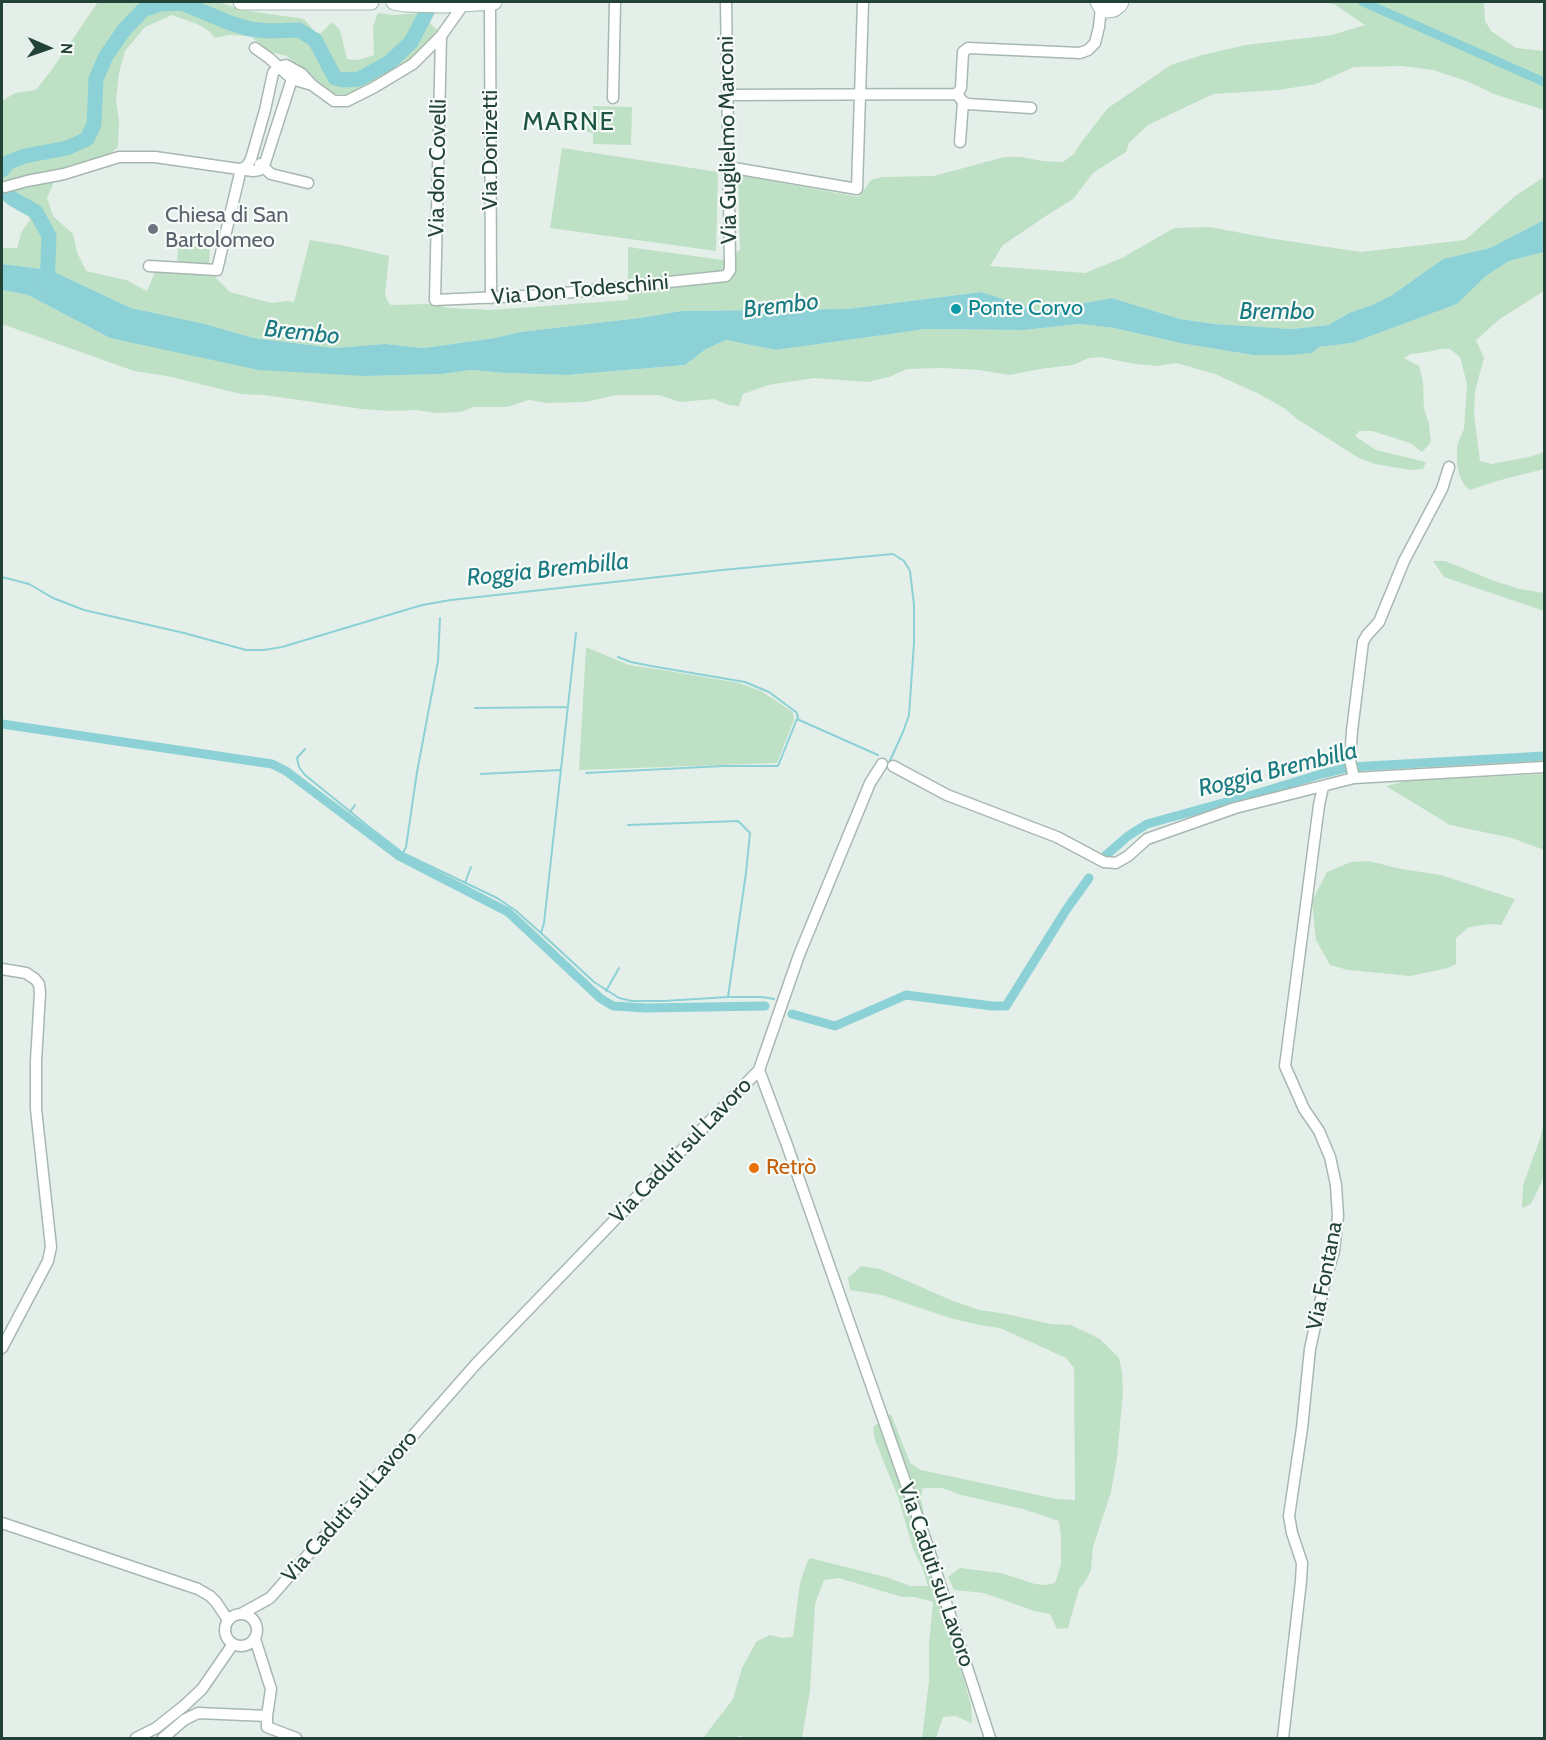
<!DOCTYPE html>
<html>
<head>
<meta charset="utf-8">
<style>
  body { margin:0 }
  #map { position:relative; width:1546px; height:1740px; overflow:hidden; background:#e5efea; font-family:Cabin,sans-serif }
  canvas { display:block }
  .frame { position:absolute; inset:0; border:3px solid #234237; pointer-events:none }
  .north { position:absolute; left:18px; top:18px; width:60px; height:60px; -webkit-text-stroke:4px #f6fbf8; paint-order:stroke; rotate:92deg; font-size:16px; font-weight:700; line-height:24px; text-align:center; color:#234237 }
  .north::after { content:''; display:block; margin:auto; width:21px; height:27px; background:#234237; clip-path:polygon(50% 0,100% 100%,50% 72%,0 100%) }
</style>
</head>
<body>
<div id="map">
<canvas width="1546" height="1740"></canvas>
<div class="frame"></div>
<div class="north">N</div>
</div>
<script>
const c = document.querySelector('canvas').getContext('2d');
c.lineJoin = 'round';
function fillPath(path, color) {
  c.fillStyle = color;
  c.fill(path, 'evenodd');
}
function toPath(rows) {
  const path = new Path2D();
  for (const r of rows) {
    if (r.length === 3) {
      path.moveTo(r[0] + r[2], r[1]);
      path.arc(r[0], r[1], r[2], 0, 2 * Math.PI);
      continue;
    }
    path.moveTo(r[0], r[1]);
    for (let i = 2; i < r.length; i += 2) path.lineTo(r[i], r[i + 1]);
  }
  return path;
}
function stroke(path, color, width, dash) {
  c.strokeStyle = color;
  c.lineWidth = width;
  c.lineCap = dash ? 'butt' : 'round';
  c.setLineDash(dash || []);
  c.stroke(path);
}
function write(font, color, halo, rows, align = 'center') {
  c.font = font + ' Cabin,sans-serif';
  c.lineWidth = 4.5;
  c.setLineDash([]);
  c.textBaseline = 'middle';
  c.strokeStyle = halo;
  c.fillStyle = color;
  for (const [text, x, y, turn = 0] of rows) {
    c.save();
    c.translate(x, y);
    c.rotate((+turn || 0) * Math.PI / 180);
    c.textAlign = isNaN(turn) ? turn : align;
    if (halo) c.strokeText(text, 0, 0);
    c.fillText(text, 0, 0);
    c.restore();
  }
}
const green = toPath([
  [98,2,218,2,243,10,304,19,316,33,321,33,332,22,340,30,347,59,358,60,374,55,373,26,378,13,394,15,420,13,437,30,429,42,408,64,356,94,331,94,316,86,299,67,287,56,270,52,250,36,229,35,215,38,209,31,197,24,172,15,145,27,125,51,119,73,116,99,119,121,118,147,109,155,88,167,74,164,60,169,47,198,53,216,73,234,77,252,86,271,126,280,147,291,155,272,214,276,230,292,271,303,287,301,294,302,310,240,346,246,389,256,385,294,388,302,391,305,428,304,450,308,490,310,628,300,628,247,723,260,740,250,738,175,859,197,871,180,882,177,934,176,1004,157,1021,157,1043,161,1063,162,1074,154,1080,144,1108,108,1171,65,1202,55,1246,45,1332,35,1365,25,1334,4,1321,2,1484,2,1485,21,1491,31,1516,48,1544,51,1544,110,1494,94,1469,82,1433,70,1402,66,1354,67,1316,84,1279,90,1213,94,1148,125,1129,143,1126,152,1093,173,1073,199,1046,216,1003,245,990,266,1085,273,1122,258,1174,228,1210,227,1268,238,1361,252,1465,240,1515,196,1544,177,1544,220,1490,248,1443,259,1392,295,1372,305,1351,312,1328,325,1292,329,1215,324,1180,319,1112,298,1039,311,980,292,847,309,681,311,640,318,520,332,495,338,424,348,385,344,334,348,254,338,205,324,131,308,50,270,2,264,2,248,17,248,22,231,30,220,20,199,10,189,5,181,2,179,2,101,15,93,36,90,53,68],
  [593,106,632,107,631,145,593,144,593,133,587,132,588,113,593,113],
  [562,148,718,172,716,251,550,228],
  [178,245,210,247,209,266,177,264],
  [1544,252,1544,291,1500,319,1476,340,1484,358,1475,391,1474,414,1480,461,1491,464,1529,457,1544,452,1544,469,1497,481,1470,490,1465,486,1460,477,1457,466,1457,445,1464,429,1467,384,1460,357,1450,349,1440,349,1428,352,1411,354,1404,358,1419,366,1423,382,1424,409,1429,424,1431,442,1422,452,1410,443,1372,431,1359,431,1355,436,1376,450,1426,462,1423,469,1410,470,1375,464,1359,458,1297,419,1284,408,1257,393,1215,374,1176,363,1158,366,1135,364,1100,357,1089,358,1073,365,1040,369,1010,375,979,370,942,368,907,369,889,377,868,382,814,378,768,385,749,392,743,394,739,406,729,405,713,399,680,402,659,395,617,395,585,402,547,403,529,400,507,407,474,407,460,412,436,413,417,410,390,411,362,409,264,395,241,394,167,376,134,371,2,324,2,290,28,295,110,338,365,376,442,374,471,370,505,373,568,375,685,365,706,349,726,340,776,350,926,329,1024,330,1080,324,1114,328,1180,343,1253,355,1312,353,1319,347,1352,343,1457,304,1486,276,1509,261],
  [1433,561,1445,561,1497,582,1520,589,1544,593,1544,611,1444,577],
  [586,647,629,665,675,672,739,683,761,691,793,712,794,720,777,763,579,770],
  [1544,774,1544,850,1512,838,1450,825,1386,786,1406,781],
  [1369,861,1401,869,1441,875,1515,899,1501,925,1491,924,1469,927,1456,938,1456,964,1448,968,1410,976,1348,970,1330,965,1316,940,1312,901,1327,872,1351,862],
  [1544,1119,1544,1177,1531,1204,1522,1208,1523,1185,1541,1136],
  [861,1266,880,1269,953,1301,980,1310,1006,1314,1051,1324,1071,1325,1100,1339,1119,1358,1122,1372,1123,1392,1117,1458,1111,1492,1093,1547,1091,1570,1085,1582,1079,1589,1068,1628,1057,1629,1050,1614,1034,1611,984,1593,954,1590,948,1577,960,1568,1001,1573,1035,1584,1045,1585,1055,1583,1061,1564,1061,1536,1059,1521,1023,1509,961,1495,942,1488,923,1488,921,1498,938,1589,971,1705,972,1723,955,1716,943,1717,936,1738,922,1738,929,1681,929,1644,933,1602,915,1597,902,1597,839,1578,824,1580,815,1604,810,1691,802,1738,754,1738,739,1736,735,1738,703,1738,733,1699,742,1668,756,1642,770,1635,783,1638,793,1637,800,1583,807,1562,810,1558,886,1577,910,1586,928,1586,922,1567,913,1549,898,1497,875,1440,873,1427,891,1414,910,1463,921,1470,1057,1499,1075,1500,1074,1368,1066,1358,1000,1328,979,1325,950,1318,882,1295,850,1290,848,1278]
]);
const water = toPath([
  [1544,220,1544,252,1509,261,1486,276,1457,304,1352,343,1319,347,1312,353,1287,355,1253,355,1180,343,1114,328,1080,324,1024,330,926,329,776,350,726,340,706,349,685,365,568,375,505,373,471,370,442,374,365,376,259,370,110,338,28,295,2,290,2,264,50,270,131,308,205,324,254,338,334,348,385,344,424,348,495,338,520,332,640,318,681,311,847,309,981,292,1039,311,1112,298,1180,319,1215,324,1292,329,1328,325,1351,312,1372,305,1392,295,1443,259,1490,248]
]);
const stream = toPath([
  [2,577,29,584,53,598,84,610,184,633,246,650,264,650,282,647,422,605,451,600,722,570,893,554,904,561,910,571,914,605,914,643,909,715,903,732,888,765],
  [618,657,631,662,651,666,745,682,769,692,796,712,798,716,797,719],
  [475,708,568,707],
  [305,749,297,758,299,767,305,775,368,826,403,853,497,898,515,910,541,933,544,923,576,633],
  [586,773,723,766,778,766,797,719,878,755],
  [481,774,561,770],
  [350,812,355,805],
  [628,825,738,821,750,833,746,873,728,997],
  [403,853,406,847,417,772,438,661,440,618],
  [465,883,471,867],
  [541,933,594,982,619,998,632,1001,664,1001,728,997,762,997,774,999],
  [606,991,619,968]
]);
const canal = toPath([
  [1363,2,1544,82],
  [2,724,272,764,286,771,399,856,508,912,600,998,613,1006,646,1008,765,1006],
  [1105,856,1128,836,1147,824,1259,793,1321,774,1351,767,1544,756],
  [792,1014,835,1026,906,995,992,1006,1006,1006,1066,910,1089,878]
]);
const river = toPath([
  [2,170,9,162,25,156,67,148,87,139,94,124,96,79,106,56,124,30,143,10,161,4,182,3,230,23,250,29,269,31,299,30,315,40,335,78,344,80,359,79,390,62,411,42,432,2],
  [2,190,13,199,36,212,49,236,47,288]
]);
const street = toPath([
  [490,2,491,298],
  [441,36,435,300,545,295,726,276,730,270,730,264,726,2],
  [255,48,269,58,292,79],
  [957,94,961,88,963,52,968,48,1080,53,1088,50,1095,43,1099,27,1101,7],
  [957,94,963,102,968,104,1031,108],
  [728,95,957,94],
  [613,98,615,2],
  [960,142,963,102],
  [260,164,271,174,308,183],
  [728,167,857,189,863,2],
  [241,169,247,166,251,159,265,110,273,73,278,67,286,65,302,74,312,85,334,101,347,101,373,88,413,64,441,36,463,5],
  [5,187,27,181,64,174,119,157,155,157,253,171,259,170,264,166,292,79,312,85],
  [149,266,217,270,241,169],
  [893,766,947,795,1057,837,1104,862,1116,863,1128,856,1147,839,1235,808,1354,778,1544,767],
  [1354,778,1350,760,1352,731,1363,642,1367,635,1379,622,1404,561,1442,489,1449,467],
  [2,969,26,973,35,979,39,984,40,993,36,1061,36,1109,51,1247,48,1261,2,1348],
  [759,1070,787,1145,927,1544,990,1738],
  [2,1523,198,1589,210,1596,216,1602,228,1620],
  [241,1614,270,1598,476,1364,759,1070,799,955,870,783,882,764],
  [241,1630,16],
  [255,1639,271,1689,267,1716,267,1727,296,1738],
  [136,1738,156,1728,185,1705,202,1689,233,1644],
  [163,1738,184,1720,198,1713,267,1716],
  [1283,1738,1301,1581,1302,1563,1292,1533,1289,1516,1302,1428,1310,1349,1324,1285,1334,1251,1338,1216,1336,1185,1330,1157,1319,1131,1304,1109,1285,1066,1319,805,1323,787]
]);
const secondary = toPath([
  [241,2,371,2],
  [394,2,405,4,444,5,494,2],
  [1098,2,1101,7,1107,10,1114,9,1119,5,1121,2]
]);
const markers = [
  [153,229,6,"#6b7280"],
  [956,309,6,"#0f9aa8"],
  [754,1168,6,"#e8710a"]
];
const streetNames = [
  ["Via Guglielmo Marconi",728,140,-91],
  ["Via Donizetti",491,150,-90],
  ["Via don Covelli",438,168,-89],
  ["Via Don Todeschini",580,290,-5],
  ["Via Caduti sul Lavoro",681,1151,-46],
  ["Via Fontana",1325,1276,-79],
  ["Via Caduti sul Lavoro",350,1507,-49],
  ["Via Caduti sul Lavoro",936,1575,71]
];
const worshipNames = [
  ["Chiesa di San",165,216],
  ["Bartolomeo",165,241]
];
const cultureNames = [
  ["Ponte Corvo",968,309]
];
const foodNames = [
  ["Retrò",766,1168]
];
const waterNames = [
  ["Brembo",781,306,-7],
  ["Brembo",1277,312],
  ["Brembo",302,333,6],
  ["Roggia Brembilla",548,570,-6],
  ["Roggia Brembilla",1278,770,-14]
];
const quarterNames = [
  ["MARNE",569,122]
];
fillPath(green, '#bee0c4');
fillPath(water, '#8cd1d5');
stroke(stream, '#8cd1d5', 2);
stroke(canal, '#8cd1d5', 9);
stroke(river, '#8cd1d5', 15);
stroke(street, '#a7b8b1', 13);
stroke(secondary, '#a3bbb0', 17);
stroke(street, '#fff', 10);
stroke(secondary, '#fff', 15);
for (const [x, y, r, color] of markers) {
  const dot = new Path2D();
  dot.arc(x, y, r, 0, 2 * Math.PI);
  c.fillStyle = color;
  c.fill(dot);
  stroke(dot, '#f6fbf8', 2);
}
write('22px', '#234237', '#f6fbf8', streetNames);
write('22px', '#5b616d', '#f6fbf8', worshipNames, 'left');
write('22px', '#0d838f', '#f6fbf8', cultureNames, 'left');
write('22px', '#c56008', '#f6fbf8', foodNames, 'left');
write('italic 24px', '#1a7a81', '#f6fbf8', waterNames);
c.letterSpacing = '1.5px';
write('26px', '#1e5542', '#f6fbf8', quarterNames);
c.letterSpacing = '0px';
</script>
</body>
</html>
